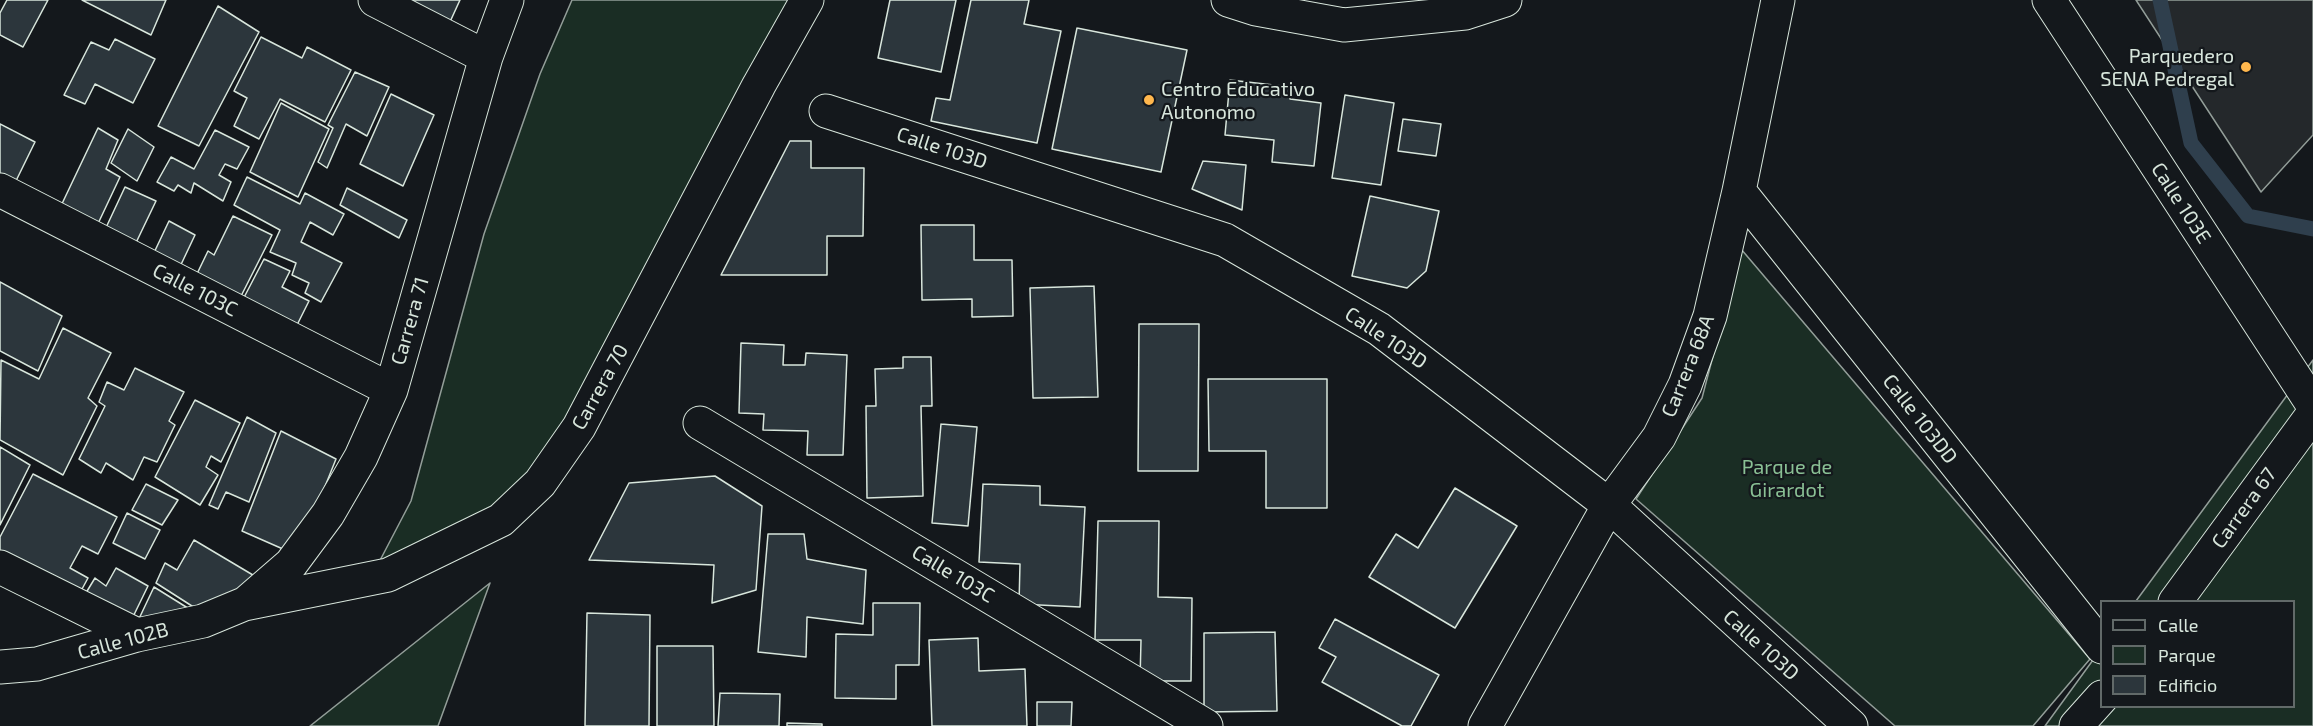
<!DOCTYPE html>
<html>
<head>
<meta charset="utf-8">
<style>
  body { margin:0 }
  #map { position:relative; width:2313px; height:726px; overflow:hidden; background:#14181c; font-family:"Exo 2",sans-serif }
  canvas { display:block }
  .legend { position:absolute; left:2100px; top:600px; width:195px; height:108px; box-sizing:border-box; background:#14181c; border:2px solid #626a69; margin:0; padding:8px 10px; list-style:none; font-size:18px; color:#d8e6dc }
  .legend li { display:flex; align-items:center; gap:12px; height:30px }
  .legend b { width:30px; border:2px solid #626a69 }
</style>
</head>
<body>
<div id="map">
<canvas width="2313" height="726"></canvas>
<ul class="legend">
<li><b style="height:8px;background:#14181c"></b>Calle</li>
<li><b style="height:16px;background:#1a2d24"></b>Parque</li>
<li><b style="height:16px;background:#2c363c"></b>Edificio</li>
</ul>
</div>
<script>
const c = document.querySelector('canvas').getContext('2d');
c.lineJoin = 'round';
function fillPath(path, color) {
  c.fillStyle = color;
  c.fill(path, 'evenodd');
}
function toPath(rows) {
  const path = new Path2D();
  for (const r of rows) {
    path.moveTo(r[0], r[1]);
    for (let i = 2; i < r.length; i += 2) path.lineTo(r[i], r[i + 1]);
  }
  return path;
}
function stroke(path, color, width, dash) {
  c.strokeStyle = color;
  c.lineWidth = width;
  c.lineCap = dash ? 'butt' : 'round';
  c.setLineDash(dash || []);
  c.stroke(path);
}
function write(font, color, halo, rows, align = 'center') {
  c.font = font + ' "Exo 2",sans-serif';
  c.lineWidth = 4.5;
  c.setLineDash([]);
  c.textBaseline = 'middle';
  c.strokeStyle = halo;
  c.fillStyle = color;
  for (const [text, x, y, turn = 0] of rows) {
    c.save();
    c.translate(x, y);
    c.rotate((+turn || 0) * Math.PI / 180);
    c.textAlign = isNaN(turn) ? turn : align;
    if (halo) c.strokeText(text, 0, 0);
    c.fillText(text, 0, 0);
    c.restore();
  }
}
const green = toPath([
  [572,0,798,0,576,408,534,474,485,517,376,568,411,501,484,234,540,74,572,0],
  [1741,249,2090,659,2033,726,1895,726,1636,499,1702,398,1741,249],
  [2313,360,2313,726,2045,726,2101,649,2102,706,2294,706,2294,602,2136,601,2313,360],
  [490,583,438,726,310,726,490,583]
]);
const parking = toPath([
  [2136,0,2313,0,2313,135,2261,192,2136,0]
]);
const stream = toPath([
  [2160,0,2191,143,2248,216,2313,229]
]);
const building = toPath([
  [7,0,48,0,23,47,0,35,0,13,7,0],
  [82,0,166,0,151,35,82,0],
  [401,0,460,0,449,24,401,0],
  [890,0,956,0,941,72,878,58,890,0],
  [971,0,1029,0,1024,24,1061,31,1037,143,931,121,936,98,950,100,971,0],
  [218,6,259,32,199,146,158,126,218,6],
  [1077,28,1187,50,1161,172,1052,149,1077,28],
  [261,37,302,58,307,47,351,70,325,122,280,99,259,139,234,126,247,98,234,91,261,37],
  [115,39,155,59,133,103,95,84,85,104,64,95,91,42,109,50,115,39],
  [355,72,389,87,367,136,346,124,327,168,318,162,333,128,328,125,355,72],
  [1230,80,1291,87,1290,99,1321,103,1314,166,1272,162,1274,140,1225,135,1230,80],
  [391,94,434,115,403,186,360,164,391,94],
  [1345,95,1394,103,1381,185,1332,178,1345,95],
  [281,103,329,129,298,197,250,172,281,103],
  [1403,119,1441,124,1436,156,1398,151,1403,119],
  [0,124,35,142,12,189,0,182,0,124],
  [98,128,118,140,106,169,120,177,95,230,59,210,98,128],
  [128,129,154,147,137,181,111,163,128,129],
  [215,130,249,147,237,169,225,164,219,175,231,182,223,201,194,183,191,193,178,185,174,191,157,182,171,157,194,169,215,130],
  [790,141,811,141,811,168,864,168,863,236,827,236,827,275,721,275,790,141],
  [1203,161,1246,165,1242,210,1192,189,1203,161],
  [247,177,300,204,305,193,344,214,333,235,310,222,301,242,342,263,321,302,305,293,309,283,292,275,296,263,270,252,280,230,234,205,247,177],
  [125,187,156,201,133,249,103,234,125,187],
  [347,188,407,220,399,238,340,205,347,188],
  [1370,196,1439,211,1426,271,1407,288,1352,276,1370,196],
  [233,216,272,235,237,304,193,282,208,251,214,255,233,216],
  [169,221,195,235,177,273,151,259,169,221],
  [921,225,974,225,974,260,1012,260,1013,316,972,317,972,299,922,300,921,225],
  [264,259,290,271,282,287,309,301,293,333,239,307,264,259],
  [0,282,62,316,38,371,0,351,0,282],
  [1094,286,1098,397,1033,398,1030,288,1094,286],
  [1139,324,1199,324,1198,471,1138,471,1139,324],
  [63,328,111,353,88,398,97,406,63,475,0,440,1,360,39,379,63,328],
  [741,343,784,345,783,365,805,365,806,353,847,355,843,455,807,455,808,431,763,430,764,414,739,413,741,343],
  [903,357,931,357,932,406,921,406,923,496,867,498,866,406,876,406,875,369,903,368,903,357],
  [135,368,184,392,169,421,175,425,157,462,144,457,133,480,106,463,101,473,79,459,105,406,99,402,107,382,124,390,135,368],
  [1208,379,1327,379,1327,508,1266,508,1266,451,1209,451,1208,379],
  [195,400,240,423,221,462,211,456,206,467,218,475,200,505,155,477,195,400],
  [247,417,276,433,249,502,226,492,218,509,209,505,247,417],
  [941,424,977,427,968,526,932,523,941,424],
  [281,431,336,459,308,529,292,553,242,531,281,431],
  [0,447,30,465,0,525,0,447],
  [33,474,117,517,98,554,82,546,70,568,88,578,75,602,0,563,0,537,33,474],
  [715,476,762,506,756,590,712,603,714,565,589,560,629,483,715,476],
  [146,484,178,500,162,525,132,510,146,484],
  [983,484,1040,486,1040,505,1085,507,1080,607,1019,604,1020,564,979,562,983,484],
  [1455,488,1517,526,1455,628,1369,577,1396,534,1418,548,1455,488],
  [127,513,160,530,145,559,113,543,127,513],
  [1098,521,1159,521,1158,597,1192,598,1191,681,1140,681,1141,640,1095,640,1098,521],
  [768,534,804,534,807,559,866,570,863,624,807,617,806,657,758,652,768,534],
  [194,540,263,581,206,615,156,583,165,563,177,570,194,540],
  [116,568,148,586,129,625,81,601,95,578,106,586,116,568],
  [154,587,199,615,136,625,154,587],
  [873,603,920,603,919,665,896,665,896,699,835,698,836,634,873,635,873,603],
  [587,613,650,615,649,726,585,726,587,613],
  [1335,619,1439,675,1411,726,1402,726,1322,682,1336,657,1319,648,1335,619],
  [1275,632,1277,711,1204,712,1204,633,1275,632],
  [978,638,979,671,1025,669,1027,726,932,726,929,640,978,638],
  [657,646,713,646,714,726,657,726,657,646],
  [720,693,780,694,779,726,718,726,720,693],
  [1037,702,1072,702,1071,726,1037,726,1037,702],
  [787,723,822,724,822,726,787,726,787,723]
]);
const street = toPath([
  [375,0,486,57],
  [2049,0,2313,405],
  [826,111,1225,240,1379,329,1609,505,1851,726],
  [0,190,391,390],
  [1739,191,2102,647],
  [700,423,1206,726],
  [0,567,137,635],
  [2175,602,2313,414],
  [246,603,291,564,328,514,361,457,391,390,486,57,507,0],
  [0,667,37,664,137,635,203,621,244,604,388,575,501,520,540,483,579,427,759,85,807,0],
  [1485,726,1609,505,1659,437,1685,385,1710,316,1739,191,1778,0],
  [2076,726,2102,697]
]);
const secondary = toPath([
  [1228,0,1256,9,1344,25,1465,13,1505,0]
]);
const markers = [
  [2246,67,6,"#ffb74d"],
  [1149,100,6,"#ffb74d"]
];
const poiNames = [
  ["Parquedero",2234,56],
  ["SENA Pedregal",2234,79],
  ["Centro Educativo",1161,89,"left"],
  ["Autonomo",1161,112,"left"]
];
const streetNames = [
  ["Calle 103D",942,148,18],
  ["Calle 103E",2181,203,57],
  ["Calle 103C",195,290,27],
  ["Carrera 71",410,321,-74],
  ["Calle 103D",1386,338,34],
  ["Carrera 68A",1688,366,-68],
  ["Carrera 70",600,387,-61],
  ["Calle 103DD",1920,419,52],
  ["Carrera 67",2244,508,-54],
  ["Calle 103C",953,574,31],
  ["Calle 102B",123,641,-15],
  ["Calle 103D",1761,645,42]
];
const parkNames = [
  ["Parque de",1787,467],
  ["Girardot",1787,490]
];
fillPath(green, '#1a2d24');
stroke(green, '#939e99', 1.5);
fillPath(parking, '#24282b');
stroke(parking, '#939e99', 1.5);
stroke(stream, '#2f3f4d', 15);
fillPath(building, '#2c363c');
stroke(building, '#d8e6dc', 1.5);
stroke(street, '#d8e6dc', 35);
stroke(secondary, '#d8e6dc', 35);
stroke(street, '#14181c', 33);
stroke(secondary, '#14181c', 33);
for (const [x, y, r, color] of markers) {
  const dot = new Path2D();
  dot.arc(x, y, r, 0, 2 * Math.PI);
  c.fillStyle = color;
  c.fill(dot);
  stroke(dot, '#14181c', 2);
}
write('20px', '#d8e6dc', '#14181c', poiNames, 'right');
write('20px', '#d8e6dc', '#14181c', streetNames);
write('20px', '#8ac095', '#14181c', parkNames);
</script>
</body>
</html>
